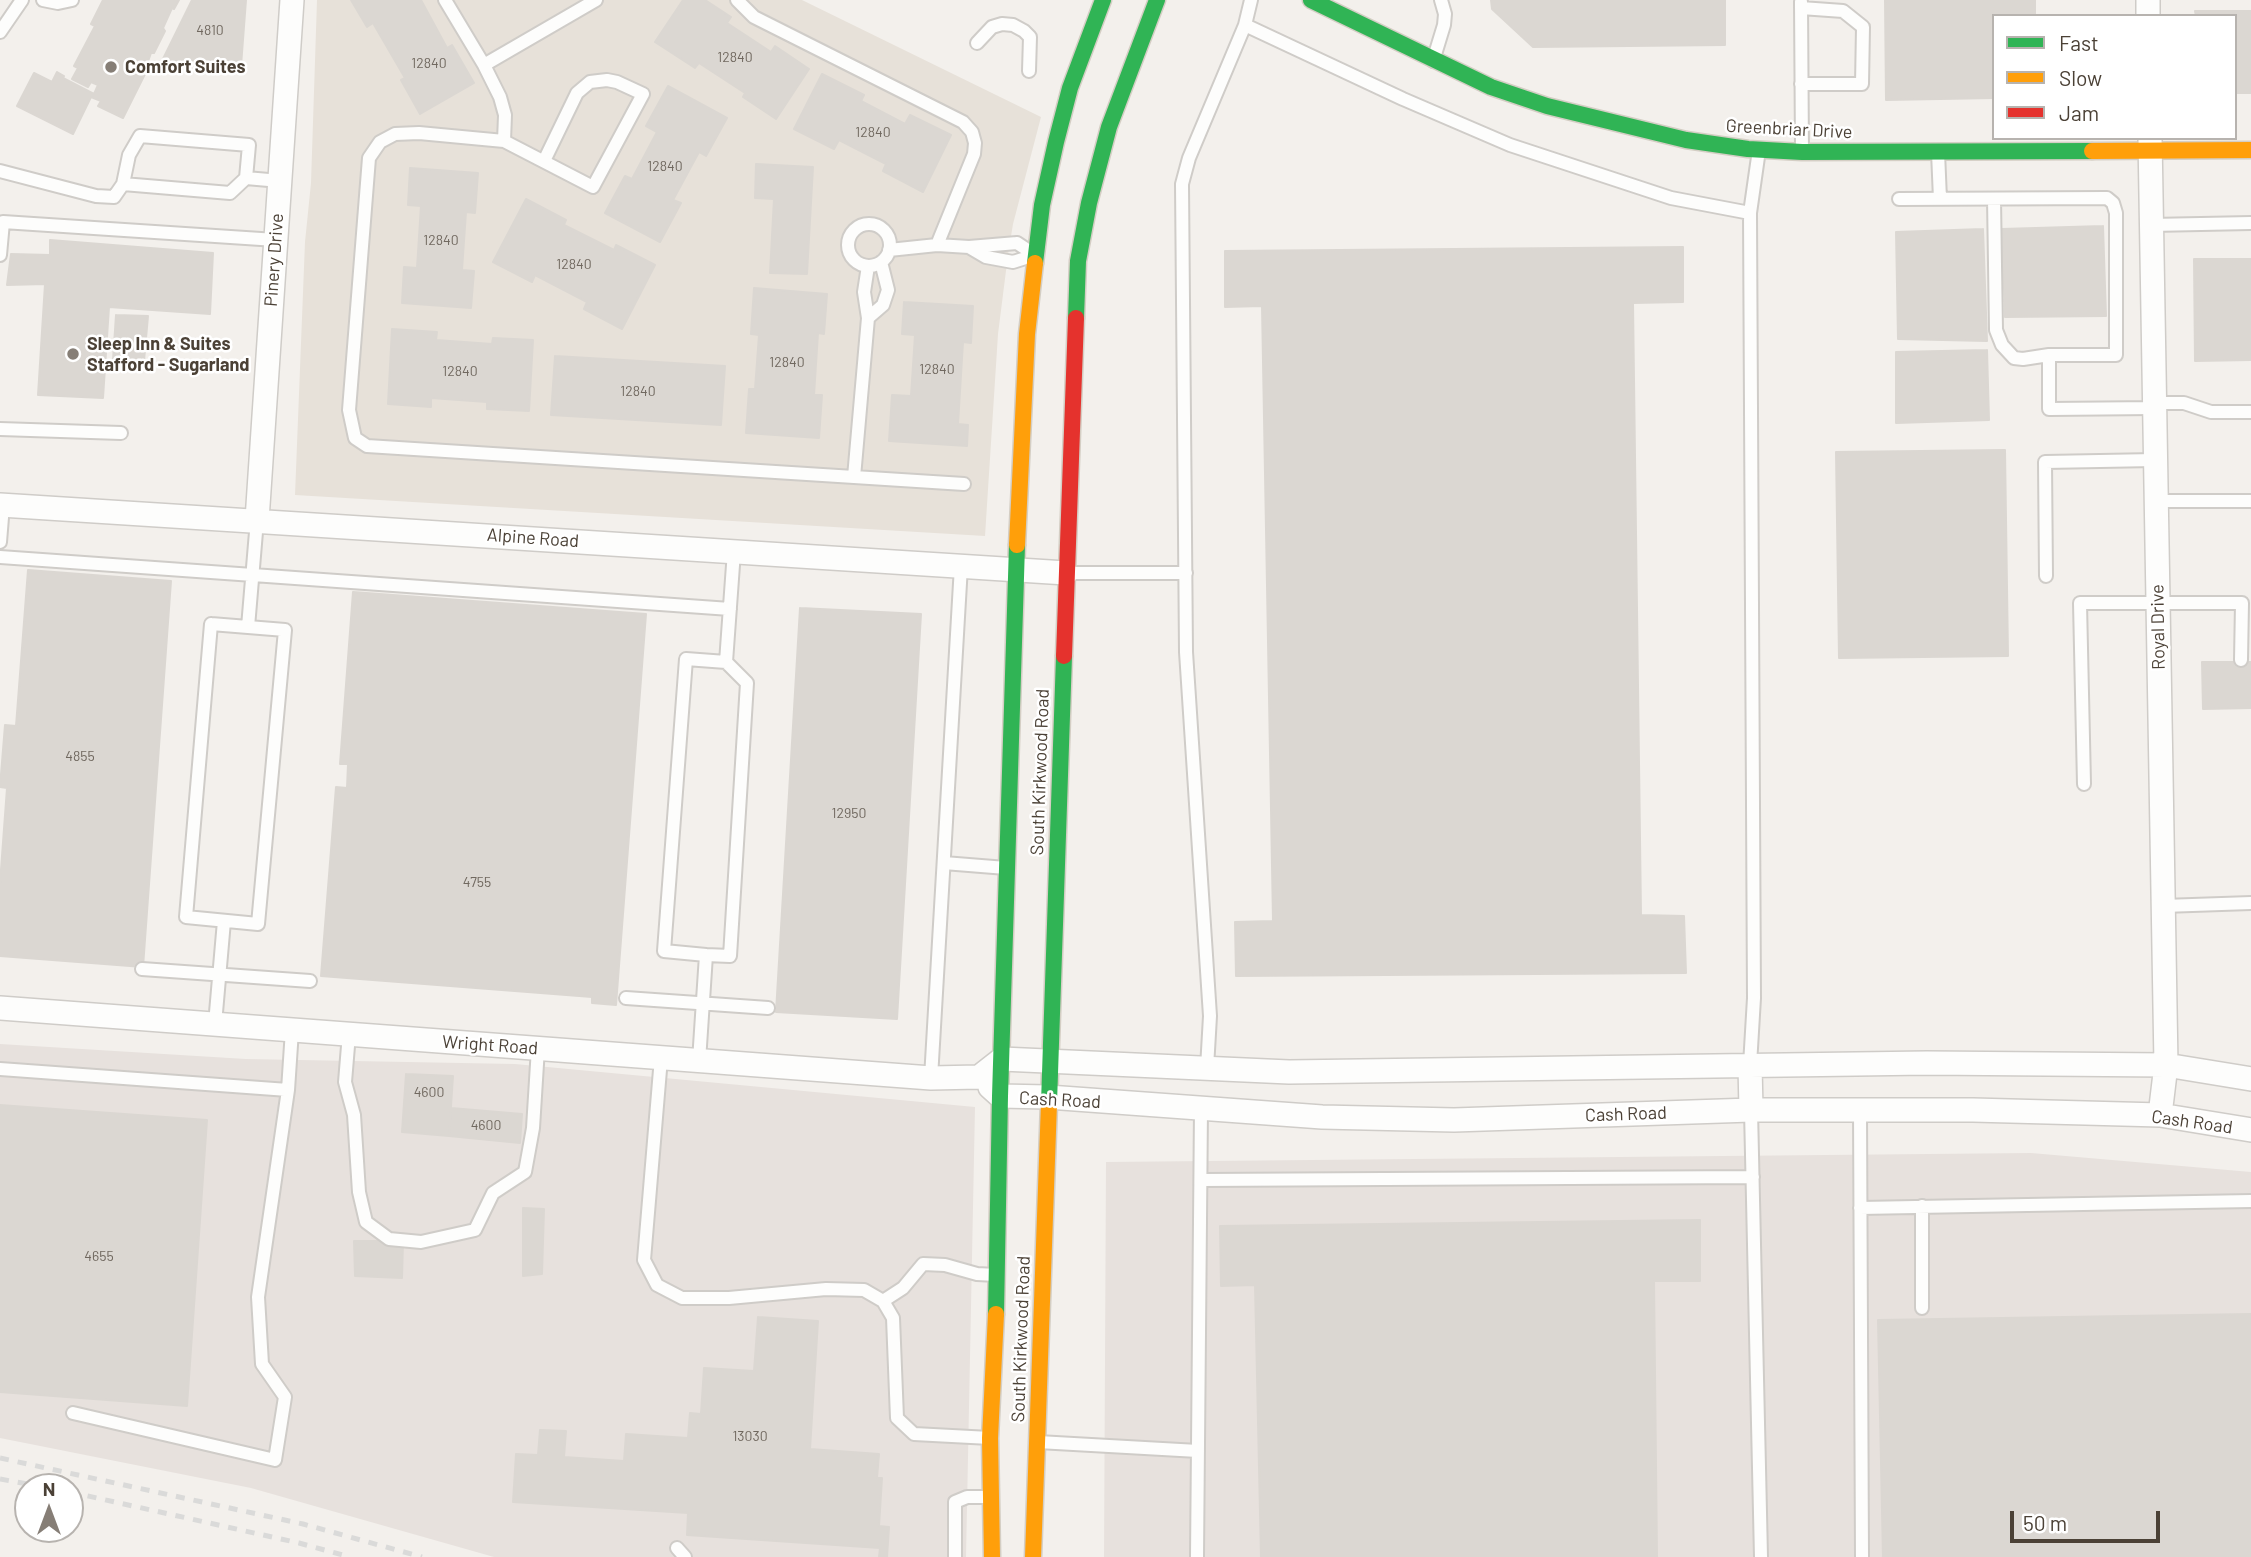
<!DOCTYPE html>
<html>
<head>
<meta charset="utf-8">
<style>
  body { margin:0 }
  #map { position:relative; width:2251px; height:1557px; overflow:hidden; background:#f3f0ec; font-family:Barlow,sans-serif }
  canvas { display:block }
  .legend { position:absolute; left:1992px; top:14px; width:245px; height:126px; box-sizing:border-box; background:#fff; border:2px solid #b7b3af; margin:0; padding:9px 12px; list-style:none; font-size:21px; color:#4b4136 }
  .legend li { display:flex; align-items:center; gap:14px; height:35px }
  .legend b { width:35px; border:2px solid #b7b3af }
  .north { position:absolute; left:14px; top:1473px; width:70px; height:70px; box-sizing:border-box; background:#fff; border:2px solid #b7b3af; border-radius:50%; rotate:0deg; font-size:19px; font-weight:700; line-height:28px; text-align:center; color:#4b4136 }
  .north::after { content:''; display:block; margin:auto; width:24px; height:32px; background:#867e76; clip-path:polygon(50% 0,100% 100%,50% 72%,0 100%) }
  .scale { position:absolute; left:2010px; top:1511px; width:150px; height:32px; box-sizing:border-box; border:4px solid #4b4136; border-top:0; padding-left:9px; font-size:21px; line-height:24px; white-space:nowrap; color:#4b4136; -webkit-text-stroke:5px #fff; paint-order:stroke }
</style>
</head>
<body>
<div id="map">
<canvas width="2251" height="1557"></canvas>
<ul class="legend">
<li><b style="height:9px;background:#30b455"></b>Fast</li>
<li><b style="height:9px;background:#ff9f0a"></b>Slow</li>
<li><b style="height:9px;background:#e5322d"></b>Jam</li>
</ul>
<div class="north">N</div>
<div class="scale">50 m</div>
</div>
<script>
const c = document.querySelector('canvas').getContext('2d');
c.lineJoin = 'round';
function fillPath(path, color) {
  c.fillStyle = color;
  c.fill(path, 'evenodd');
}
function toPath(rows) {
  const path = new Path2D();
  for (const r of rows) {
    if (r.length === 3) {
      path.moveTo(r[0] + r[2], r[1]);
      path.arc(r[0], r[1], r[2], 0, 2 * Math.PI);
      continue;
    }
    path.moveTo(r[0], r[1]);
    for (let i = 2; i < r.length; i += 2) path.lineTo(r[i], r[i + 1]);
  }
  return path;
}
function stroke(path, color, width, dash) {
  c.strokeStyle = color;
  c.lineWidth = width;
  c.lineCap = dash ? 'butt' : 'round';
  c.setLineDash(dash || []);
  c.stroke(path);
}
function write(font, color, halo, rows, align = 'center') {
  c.font = font + ' Barlow,sans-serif';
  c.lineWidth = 5;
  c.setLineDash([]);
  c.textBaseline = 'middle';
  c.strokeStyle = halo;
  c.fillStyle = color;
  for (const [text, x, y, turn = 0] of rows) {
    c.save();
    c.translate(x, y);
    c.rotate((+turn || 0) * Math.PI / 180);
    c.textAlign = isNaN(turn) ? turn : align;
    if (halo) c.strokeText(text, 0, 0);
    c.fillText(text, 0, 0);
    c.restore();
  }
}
const residential = toPath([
  [317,0,802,0,1041,117,1013,224,1008,255,998,334,985,536,295,495,305,242,311,183]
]);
const industrial = toPath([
  [0,1044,246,1059,515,1064,975,1107,966,1557,494,1557,251,1488,0,1438],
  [2031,1153,2251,1172,2251,1557,1104,1557,1106,1162]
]);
const building = toPath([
  [103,0,179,0,174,9,172,8,163,28,165,31,154,53,151,53,145,70,146,72,123,118,98,106,101,101,91,97,73,134,17,106,34,73,52,82,57,72,64,76,63,78,94,94,98,85,91,82,88,87,72,79,78,68,74,66,95,26,91,24,103,0],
  [192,0,246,0,241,66,162,61,192,0],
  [351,0,421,0,447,48,452,45,474,83,420,114,401,80,405,78,373,23,367,27,351,0],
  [683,0,705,0,731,17,727,23,771,52,775,46,809,69,776,119,743,97,745,93,699,63,695,68,655,42,683,0],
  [1491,0,1725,0,1725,45,1533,47,1492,9,1491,0],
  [1885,0,2035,0,2035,16,1994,16,1994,98,1886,100,1885,0],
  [2195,11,2251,11,2251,93,2235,93,2235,16,2196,16,2195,11],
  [822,74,864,95,861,101,905,124,910,115,951,135,923,192,883,171,886,164,839,140,834,149,794,129,822,74],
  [668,86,727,118,706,156,699,152,673,200,681,203,660,242,605,213,625,176,632,179,657,132,646,126,668,86],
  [756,164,813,167,807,274,770,273,774,199,755,198,756,164],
  [410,168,478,173,475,213,466,212,462,270,474,271,471,308,402,303,404,267,417,268,421,206,408,205,410,168],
  [526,199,566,220,564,225,614,250,616,245,655,265,622,329,584,309,587,302,535,275,532,282,493,262,526,199],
  [2103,226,2106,316,2005,317,2002,229,2103,226],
  [1983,229,1987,341,1898,339,1896,232,1983,229],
  [50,240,213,253,210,314,109,307,103,398,38,395,45,284,7,285,11,254,50,255,50,240],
  [1683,247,1683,302,1633,303,1641,915,1684,916,1686,973,1236,976,1235,922,1273,921,1262,306,1225,307,1225,251,1683,247],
  [2194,259,2251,259,2251,360,2195,361,2194,259],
  [754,288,827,294,824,334,818,333,814,395,822,395,819,438,746,433,749,389,755,389,759,335,751,334,754,288],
  [904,302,973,306,971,343,963,342,958,424,968,425,967,446,889,441,892,395,911,396,915,335,902,334,904,302],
  [116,315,148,316,144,361,133,363,133,370,121,369,122,362,113,360,116,315],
  [392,329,437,332,436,340,492,344,493,338,533,340,529,411,487,409,487,402,431,398,431,407,388,404,392,329],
  [1987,350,1989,420,1896,423,1896,352,1987,350],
  [555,356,725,366,721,425,551,415,555,356],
  [2005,450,2008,656,1839,658,1836,452,2005,450],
  [28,570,171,581,143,967,0,956,0,883,7,788,0,787,5,725,16,726,28,570],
  [353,592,646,614,616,1005,592,1003,592,997,321,976,336,787,347,788,348,764,340,764,353,592],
  [800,608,921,614,897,1019,776,1012,800,608],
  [2202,662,2251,662,2251,708,2203,709,2202,662],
  [406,1074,453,1076,449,1136,402,1132,406,1074],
  [0,1105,207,1120,187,1406,0,1392,0,1105],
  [451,1108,522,1114,520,1143,449,1136,451,1108],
  [523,1208,544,1209,542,1274,523,1276,523,1208],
  [1700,1220,1700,1281,1654,1281,1657,1557,1261,1557,1255,1285,1221,1286,1220,1226,1700,1220],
  [354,1241,403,1241,402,1278,355,1276,354,1241],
  [2251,1314,2251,1557,1883,1557,1878,1320,2251,1314],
  [758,1317,818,1321,810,1449,879,1454,877,1478,882,1478,879,1526,889,1527,887,1557,879,1557,880,1548,687,1535,688,1513,513,1502,516,1454,538,1455,540,1430,566,1431,564,1457,624,1461,626,1434,688,1438,690,1413,701,1414,704,1368,754,1371,758,1317]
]);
const lane = toPath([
  [43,0,58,3,72,0],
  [445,0,484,65,500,97,505,115,504,141],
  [737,0,754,17,963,122,972,132,975,143,974,154,937,245],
  [1801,2,1802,152],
  [1801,8,1843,11,1863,27,1862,84,1801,84],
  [1245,25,1403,99,1510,145,1671,198,1750,213],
  [0,32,22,0],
  [977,43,992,27,1002,24,1013,25,1024,31,1030,37,1029,71],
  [1433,61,1444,25,1445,14,1441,0],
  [484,65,596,0],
  [1938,152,1940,199],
  [544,161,577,93,590,82,607,80,617,82,643,94,593,187,504,141,419,133,395,134,380,142,369,158,349,410,355,438,367,446,964,484],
  [0,171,96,196,114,197,123,184,230,193,246,178,280,181],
  [123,184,129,155,140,136,249,145,246,178],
  [1899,199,2107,198,2113,203,2116,213,2116,355,2049,355,2049,409,2155,408],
  [1994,199,1996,330,2002,345,2014,358,2023,359,2049,355],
  [869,245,21],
  [2151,225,2251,223],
  [1017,243,1035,255,1013,262,986,257,969,247,1017,243],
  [889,250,937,245,969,247],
  [0,255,3,222,276,240],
  [868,318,883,305,888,290,881,262],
  [2154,403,2184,403,2211,412,2251,412],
  [0,429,121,433],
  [854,477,868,318,864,292,868,266],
  [2156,501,2251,501],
  [0,542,3,505],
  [0,557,730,609],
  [1067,573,1186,573],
  [2046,576,2045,462,2155,460],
  [211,624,285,630,258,924,186,917,211,624],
  [248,627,257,520],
  [2084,784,2080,603,2242,603,2241,660],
  [944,863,1006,868],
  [2163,906,2251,903],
  [706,955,730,956,747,683,726,662],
  [142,969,310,981],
  [626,998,768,1008],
  [215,1024,224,921],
  [349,1034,345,1082,354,1115,359,1192,366,1222,389,1239,421,1242,475,1230,493,1193,525,1172,533,1128,538,1048],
  [661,1058,644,1260,657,1285,682,1298,729,1298,826,1289,864,1290,883,1301,893,1318,897,1418,914,1434,990,1438],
  [699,1061,706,955,664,951,686,659,726,662,734,551],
  [1750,1065,1754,998,1750,213,1759,150],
  [1207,1068,1210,1016,1186,652,1182,184,1189,158,1245,25,1251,0],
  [0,1069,288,1090,292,1030],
  [931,1078,961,566],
  [1751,1110,1761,1557],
  [1860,1110,1862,1557],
  [1201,1180,1753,1177],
  [1922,1206,1922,1308],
  [1860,1208,2251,1201],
  [883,1301,903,1288,923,1264,945,1265,977,1274,996,1275],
  [73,1413,275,1460,285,1397,262,1364,258,1297,288,1090],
  [1038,1442,1198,1451],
  [677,1548,685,1557],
  [955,1557,955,1502,967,1497,988,1497],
  [1197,1557,1201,1109]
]);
const street = toPath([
  [2148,0,2148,16],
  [2150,138,2166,1065,2160,1115],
  [0,505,1066,573],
  [257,520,292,0],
  [0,1008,931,1078,979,1077,1002,1059,1289,1072,1927,1063,2166,1065,2251,1079],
  [1750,1065,1751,1110],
  [990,1087,1000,1096,1048,1097,1322,1117,1454,1120,1751,1110,1973,1110,2160,1115,2251,1130]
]);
const fast = toPath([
  [1311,0,1491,87,1547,106,1686,140,1748,149,1802,152,2092,151],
  [1035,263,1042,205,1056,142,1070,88,1103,0],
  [1076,318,1078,261,1089,203,1109,127,1157,0],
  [1049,1103,1064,656],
  [996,1314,1000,1096,1017,545]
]);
const slow = toPath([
  [2092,151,2251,150],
  [1017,545,1027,334,1035,263],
  [992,1557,990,1438,996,1314],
  [1033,1557,1049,1103]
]);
const jam = toPath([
  [1064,656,1076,318]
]);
const rail = toPath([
  [0,1458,303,1524,422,1557],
  [0,1479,44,1487],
  [70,1492,299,1543,350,1557]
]);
const markers = [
  [111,67,7,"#867e76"],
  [73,354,7,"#867e76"]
];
const numberNames = [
  ["4810",210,30],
  ["12840",735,57],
  ["12840",429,63],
  ["12840",873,132],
  ["12840",665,166],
  ["12840",441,240],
  ["12840",574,264],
  ["12840",787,362],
  ["12840",937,369],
  ["12840",460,371],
  ["12840",638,391],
  ["4855",80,756],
  ["12950",849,813],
  ["4755",477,882],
  ["4600",429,1092],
  ["4600",486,1125],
  ["4655",99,1256],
  ["13030",750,1436]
];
const poiNames = [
  ["Comfort Suites",125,67],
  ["Sleep Inn & Suites",87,344],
  ["Stafford - Sugarland",87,365]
];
const streetNames = [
  ["Greenbriar Drive",1789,129,3],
  ["Pinery Drive",274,260,-86],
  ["Alpine Road",533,538,4],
  ["Royal Drive",2158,627,-91],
  ["South Kirkwood Road",1040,772,-88],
  ["Wright Road",490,1045,4],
  ["Cash Road",1060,1100,3],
  ["Cash Road",1626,1114,-2],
  ["Cash Road",2192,1122,8],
  ["South Kirkwood Road",1021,1339,-88]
];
fillPath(residential, '#e7e1d9');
fillPath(industrial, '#e7e1dd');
fillPath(building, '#dbd7d2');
stroke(building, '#dbd7d2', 2);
stroke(lane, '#cfccc8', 16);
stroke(street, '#cfccc8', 26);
stroke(fast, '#d4cec4', 19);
stroke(slow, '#d4cec4', 19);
stroke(jam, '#d4cec4', 19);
stroke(lane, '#fdfdfc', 12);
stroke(street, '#fdfdfc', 23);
stroke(fast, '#30b455', 16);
stroke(slow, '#ff9f0a', 16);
stroke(jam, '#e5322d', 16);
stroke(rail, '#dadad9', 5, [9, 9]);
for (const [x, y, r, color] of markers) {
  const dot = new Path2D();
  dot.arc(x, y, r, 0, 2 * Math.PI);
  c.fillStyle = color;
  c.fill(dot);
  stroke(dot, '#fff', 2.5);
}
write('14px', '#70685f', null, numberNames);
write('bold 18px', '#4b4136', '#fff', poiNames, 'left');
write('18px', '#4b4136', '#fff', streetNames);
</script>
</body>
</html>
